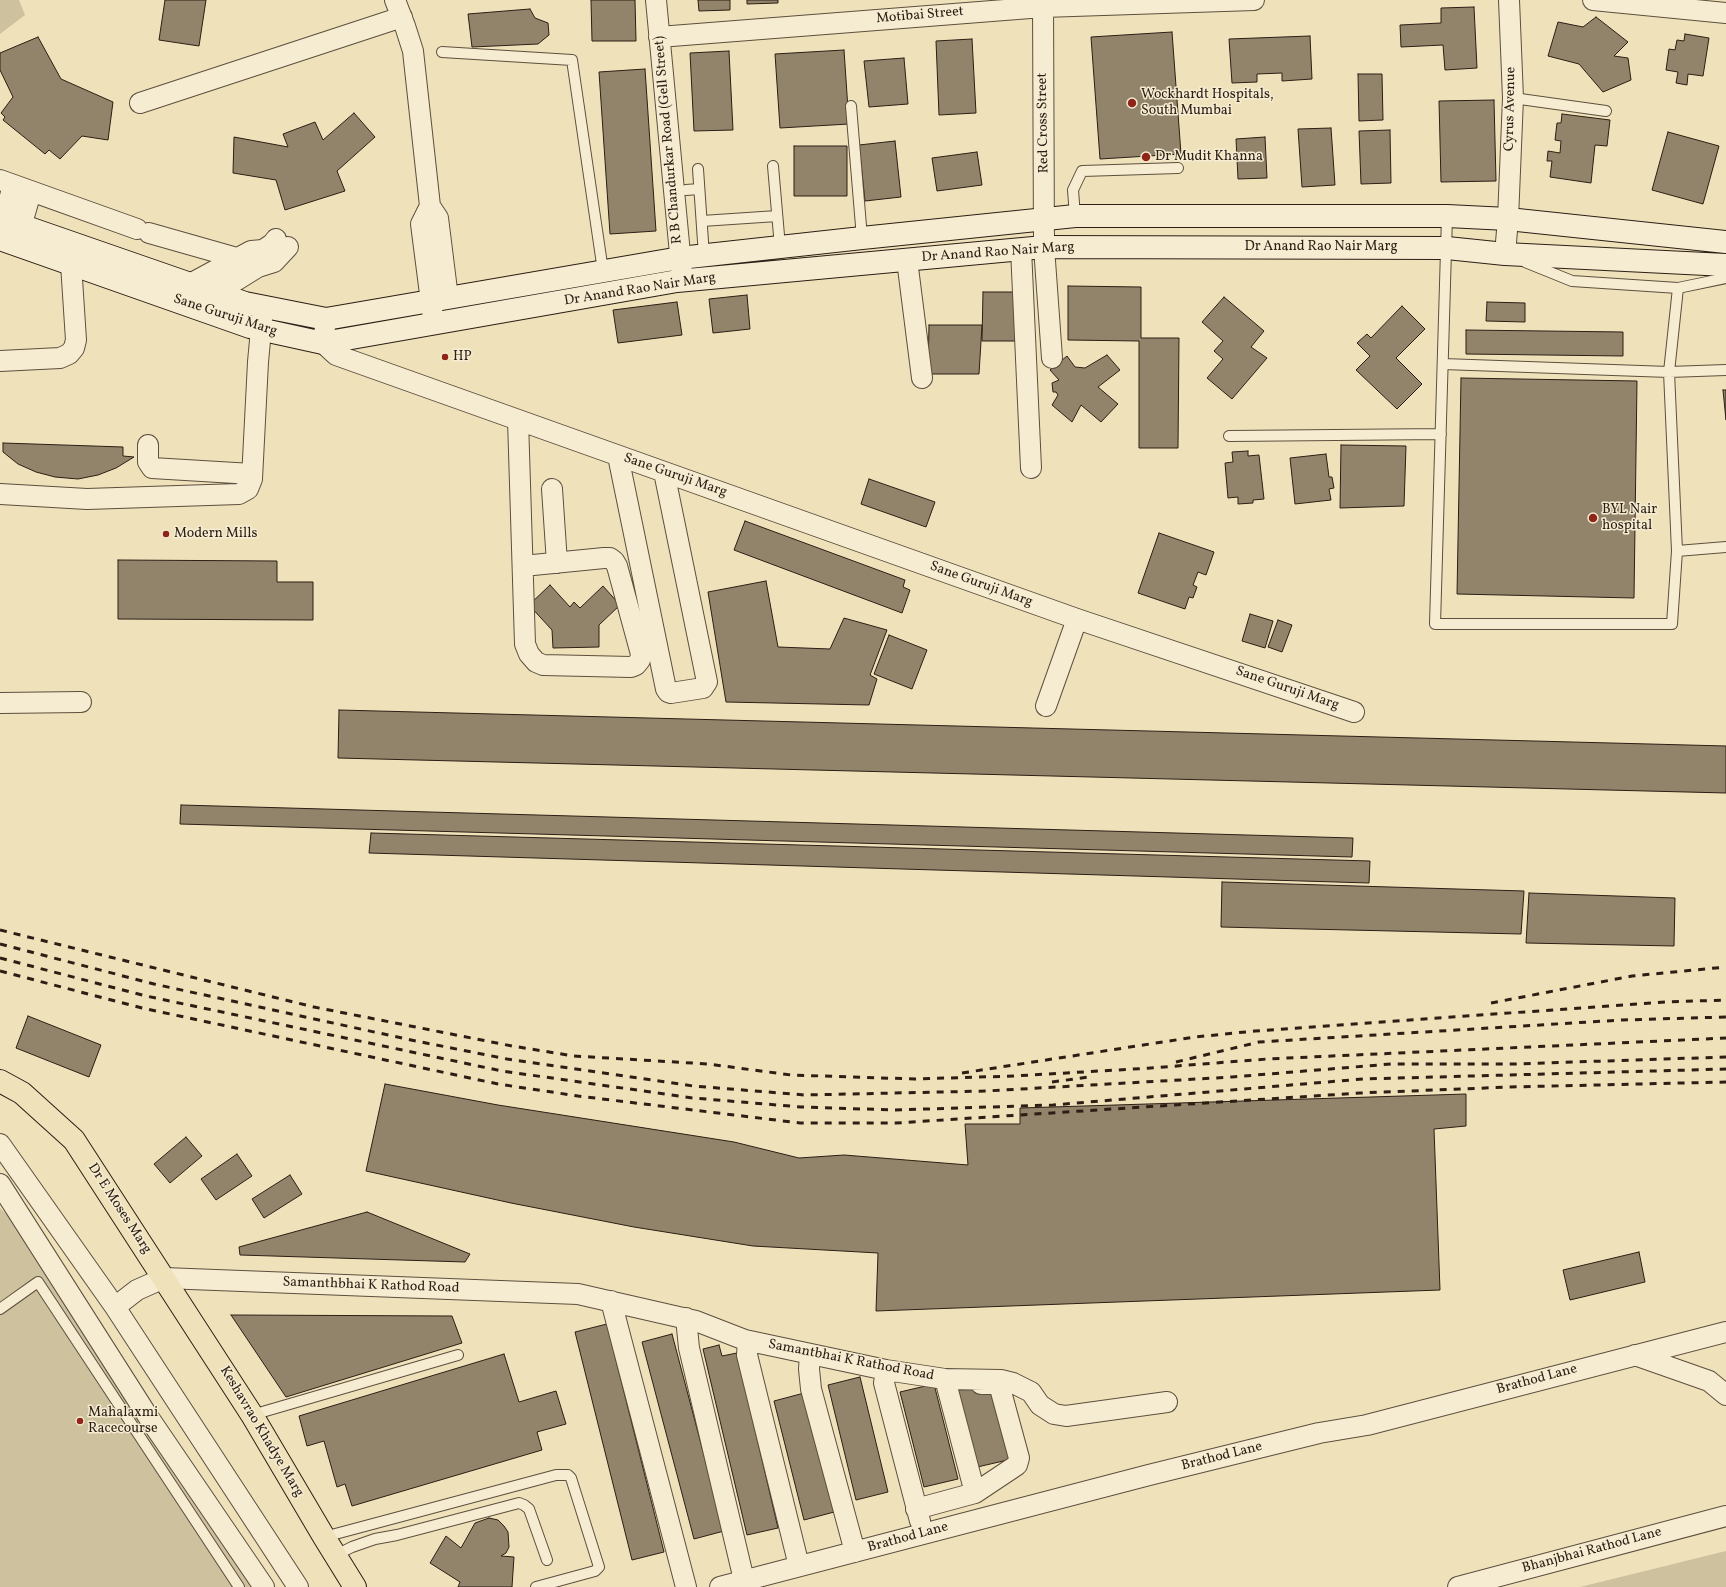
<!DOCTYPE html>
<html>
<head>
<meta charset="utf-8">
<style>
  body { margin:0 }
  canvas { display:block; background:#efe2ba }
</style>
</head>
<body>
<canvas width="1726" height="1587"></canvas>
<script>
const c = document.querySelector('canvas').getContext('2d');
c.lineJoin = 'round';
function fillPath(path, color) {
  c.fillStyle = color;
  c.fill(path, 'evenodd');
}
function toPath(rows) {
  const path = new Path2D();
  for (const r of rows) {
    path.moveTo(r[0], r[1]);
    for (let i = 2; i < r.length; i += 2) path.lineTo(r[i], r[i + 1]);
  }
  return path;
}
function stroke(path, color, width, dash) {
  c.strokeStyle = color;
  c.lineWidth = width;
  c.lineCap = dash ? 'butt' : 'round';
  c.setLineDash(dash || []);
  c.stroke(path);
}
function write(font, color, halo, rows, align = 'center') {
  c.font = font + ' Vollkorn,serif';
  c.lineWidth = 3;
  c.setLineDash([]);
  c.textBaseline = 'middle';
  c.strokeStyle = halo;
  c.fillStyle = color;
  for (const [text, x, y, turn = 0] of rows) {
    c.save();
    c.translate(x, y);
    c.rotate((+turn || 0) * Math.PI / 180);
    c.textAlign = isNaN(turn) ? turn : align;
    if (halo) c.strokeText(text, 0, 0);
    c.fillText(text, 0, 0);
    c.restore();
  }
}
const green = toPath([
  [0,0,19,0,25,15,0,34],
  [0,1208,47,1255,272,1587,0,1587],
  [1726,1551,1726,1587,1580,1587]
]);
const building = toPath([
  [165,0,206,0,199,46,159,40,165,0],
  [591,0,635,0,636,41,592,41,591,0],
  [698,0,730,0,730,10,699,11,698,0],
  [747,0,778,0,778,3,747,4,747,0],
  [1474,7,1477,68,1445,70,1443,45,1401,47,1400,25,1441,23,1441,8,1474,7],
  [530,9,535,18,548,23,549,35,538,44,472,47,468,14,530,9],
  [1596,17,1628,42,1614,56,1628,58,1631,80,1603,92,1579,64,1548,56,1558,22,1583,27,1596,17],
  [1172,32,1181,154,1100,159,1091,37,1172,32],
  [1685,34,1709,38,1703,76,1688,74,1687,85,1676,83,1678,72,1666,70,1669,49,1675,50,1677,40,1684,41,1685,34],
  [1310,36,1312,79,1282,81,1282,73,1257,74,1257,82,1232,83,1229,39,1310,36],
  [38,37,61,79,113,102,108,140,82,136,60,159,49,150,45,154,3,120,5,117,1,113,13,97,0,70,0,53,38,37],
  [972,39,976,113,939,115,936,41,972,39],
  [844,50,849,124,780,128,775,54,844,50],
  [729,51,733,130,694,131,690,53,729,51],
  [904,58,908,104,869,107,864,61,904,58],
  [645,69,656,231,610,234,599,72,645,69],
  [1358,74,1382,74,1383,120,1359,121,1358,74],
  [1494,100,1496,181,1441,182,1439,101,1494,100],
  [354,113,375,137,337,171,345,191,285,210,276,180,233,173,234,137,288,147,283,134,315,122,323,140,354,113],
  [1562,114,1610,120,1607,146,1595,145,1591,183,1550,177,1552,161,1547,161,1548,151,1560,153,1561,141,1555,140,1557,123,1561,123,1562,114],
  [1331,128,1335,185,1302,187,1298,129,1331,128],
  [1390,130,1391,183,1361,184,1359,131,1390,130],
  [1668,132,1719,146,1703,204,1652,190,1668,132],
  [1265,137,1267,178,1238,179,1236,139,1265,137],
  [895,141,901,197,865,201,859,145,895,141],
  [794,146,847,146,847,196,794,196,794,146],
  [977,152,982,185,937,191,932,158,977,152],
  [1068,286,1141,287,1141,338,1179,338,1178,448,1139,448,1139,341,1068,340,1068,286],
  [983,292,1016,292,1016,341,982,341,983,292],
  [747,295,750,329,713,333,709,299,747,295],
  [1224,297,1264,331,1251,347,1267,358,1232,399,1207,378,1223,359,1214,351,1223,341,1202,322,1224,297],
  [677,302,682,335,618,343,613,310,677,302],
  [1487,302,1525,303,1525,322,1486,321,1487,302],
  [1402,306,1425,329,1396,358,1422,384,1397,409,1356,370,1370,356,1357,343,1367,334,1371,338,1402,306],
  [929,325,982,325,979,374,928,374,929,325],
  [1466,330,1623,332,1623,356,1466,354,1466,330],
  [1107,355,1120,370,1098,387,1118,404,1101,422,1081,405,1072,422,1052,405,1058,395,1056,392,1053,392,1052,383,1059,380,1050,370,1067,356,1075,367,1085,368,1107,355],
  [1461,378,1637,381,1634,598,1457,594,1461,378],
  [1723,390,1726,390,1726,420,1723,390],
  [3,443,123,447,123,456,134,457,116,468,98,475,78,479,55,477,36,472,18,464,3,452,3,443],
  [1341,445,1406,446,1404,506,1340,508,1341,445],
  [1248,451,1248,456,1259,455,1264,499,1253,500,1253,503,1238,504,1238,497,1228,498,1225,463,1233,462,1232,452,1248,451],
  [1326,454,1329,477,1332,477,1334,488,1329,489,1331,500,1295,504,1290,458,1326,454],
  [869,479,935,502,926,527,861,504,869,479],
  [745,521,905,580,903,587,910,590,902,613,734,550,745,521],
  [1159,533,1214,552,1206,575,1198,572,1193,585,1197,587,1193,598,1189,597,1185,609,1138,593,1159,533],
  [118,560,277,561,277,582,313,582,313,620,118,619,118,560],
  [766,581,778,647,830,649,844,618,887,630,870,675,877,679,869,705,726,702,708,592,766,581],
  [550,585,570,607,574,602,580,608,603,586,620,605,599,625,599,647,553,648,552,630,529,605,550,585],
  [1250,614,1273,621,1265,648,1242,641,1250,614],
  [1278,620,1292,625,1282,652,1268,647,1278,620],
  [889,635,927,650,912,689,874,674,889,635],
  [339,710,1726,746,1726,793,338,758,339,710],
  [181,805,1353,838,1352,857,180,824,181,805],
  [371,833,1370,861,1369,883,369,853,371,833],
  [1222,882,1524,891,1521,934,1221,927,1222,882],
  [1529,893,1675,898,1674,946,1526,943,1529,893],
  [28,1016,101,1045,89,1077,16,1048,28,1016],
  [385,1084,498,1105,734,1142,799,1158,844,1155,968,1165,965,1124,1020,1124,1020,1108,1466,1094,1466,1126,1434,1129,1440,1290,876,1311,878,1253,753,1246,634,1227,511,1203,366,1171,385,1084],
  [186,1137,202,1156,170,1183,154,1164,186,1137],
  [237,1154,252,1176,216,1200,201,1179,237,1154],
  [290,1175,302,1194,264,1218,252,1199,290,1175],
  [367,1212,470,1254,465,1262,240,1255,239,1247,367,1212],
  [1639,1252,1645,1282,1570,1300,1563,1270,1639,1252],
  [231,1315,452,1316,462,1343,286,1397,231,1315],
  [607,1324,664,1552,632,1560,575,1332,607,1324],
  [672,1334,724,1531,694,1539,642,1342,672,1334],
  [719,1345,722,1356,737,1353,778,1528,747,1535,703,1349,719,1345],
  [504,1354,519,1402,556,1391,566,1424,537,1432,542,1450,352,1506,345,1484,337,1487,324,1441,307,1446,299,1416,504,1354],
  [860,1377,888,1492,856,1500,828,1385,860,1377],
  [934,1384,958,1479,924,1487,900,1392,934,1384],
  [973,1386,975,1393,995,1388,1012,1459,973,1468,954,1390,973,1386],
  [808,1392,838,1511,804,1520,774,1401,808,1392],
  [489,1518,498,1520,504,1526,508,1532,509,1547,506,1553,501,1556,514,1557,512,1587,458,1587,460,1582,430,1563,446,1536,461,1548,475,1523,489,1518]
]);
const service = toPath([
  [442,52,572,60,603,271],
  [1513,98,1606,111],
  [851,106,862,238],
  [773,166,780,247],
  [698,169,704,256],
  [686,190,699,189],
  [1075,216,1073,190,1082,171,1178,168],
  [702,221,777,216],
  [1525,262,1572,281,1678,288,1726,278],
  [1678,288,1669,372,1726,370],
  [1443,364,1669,372,1677,551,1672,624,1435,624,1447,216],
  [1229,436,1441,434],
  [1677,551,1726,547],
  [0,1309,38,1282,239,1587],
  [252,1415,458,1355],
  [324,1537,556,1475,568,1475,571,1478,599,1567,595,1571,536,1587],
  [336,1555,352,1547,375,1539,397,1535,519,1503,524,1505,529,1509,547,1560]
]);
const minor = toPath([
  [395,0,405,26,413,51,430,206,438,218,448,298],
  [656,0,682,275],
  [1043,0,1044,247,1052,358],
  [1593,0,1726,13],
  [659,37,1043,7,1254,0],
  [140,103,402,17],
  [0,180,137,229],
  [430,206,421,224,433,317],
  [149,233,237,258],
  [0,234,13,185],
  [17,241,31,192],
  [1021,249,1031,468],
  [1505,254,1508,219,1513,98,1509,0],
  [907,260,922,378],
  [190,284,251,251,263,250,272,244,276,239],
  [216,293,258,267,274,262,288,247],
  [326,319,323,343,336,355,1077,619,1354,712],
  [0,361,60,358,69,354,74,348,76,340,71,264],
  [518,420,525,644,529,654,536,662,543,665,631,667,636,665,640,660,641,654,617,566,614,561,610,558,604,558,523,566],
  [148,445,148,462,152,468,252,474],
  [618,456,666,689,668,692,671,693,703,688,707,682,664,472],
  [552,489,557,563],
  [0,494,87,499,239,494,248,489,252,479,258,362,263,308],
  [0,703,81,702],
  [1046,706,1077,619],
  [0,1144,115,1307,298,1587],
  [0,1184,149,1418,264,1587],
  [611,1301,686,1587],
  [115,1307,137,1290,164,1278,578,1294,696,1321,745,1340,886,1370,945,1379,1001,1380,1013,1383,1031,1392,1040,1405,1054,1414,1066,1416,1167,1402],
  [686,1318,689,1348,744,1580],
  [748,1341,747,1355,799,1566],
  [810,1354,809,1369,811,1389,855,1552],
  [1635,1355,1709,1381,1726,1395],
  [886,1370,884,1383,920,1521],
  [945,1379,975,1493],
  [916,1509,975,1493,1017,1465,1019,1458,1000,1388,995,1384,981,1384],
  [720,1587,1149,1475,1319,1433,1367,1425,1726,1332],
  [1458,1587,1726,1516]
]);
const secondary = toPath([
  [0,218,245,303,326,319,680,258,862,238,1075,216,1447,216,1508,219,1726,242],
  [0,239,250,327,323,343,677,281,1044,247,1447,248,1505,254,1726,265]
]);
const primary = toPath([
  [0,1081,22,1093,74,1140,252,1415,324,1537,355,1587]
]);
const rail = toPath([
  [0,930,314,1007,512,1046,574,1056,708,1064,791,1075,915,1079,1014,1076,1151,1068,1267,1059,1726,1038],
  [0,944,154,984,411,1040,507,1059,693,1086,805,1095,986,1091,1232,1077,1391,1064,1514,1064,1726,1057],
  [0,958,146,996,502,1071,693,1098,801,1107,895,1110,1053,1105,1363,1079,1726,1069],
  [0,971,142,1008,498,1084,578,1096,800,1123,896,1123,1360,1093,1510,1087,1726,1082],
  [1491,1003,1632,976,1726,967],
  [1176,1062,1259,1042,1622,1020,1726,1017],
  [962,1073,1195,1037,1255,1031,1665,1002,1726,1000],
  [1052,1082,1089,1077]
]);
const markers = [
  [1132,103,5,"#8f2418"],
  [1146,157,5,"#8f2418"],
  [445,357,4,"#8f2418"],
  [1593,518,5,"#8f2418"],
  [166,534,4,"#8f2418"],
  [80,1421,4,"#8f2418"]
];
const streetNames = [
  ["Motibai Street",920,16,-5],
  ["Cyrus Avenue",1511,109,-89],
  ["Red Cross Street",1044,123,-91],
  ["R B Chandurkar Road (Gell Street)",669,140,-95],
  ["Dr Anand Rao Nair Marg",1321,247],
  ["Dr Anand Rao Nair Marg",998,253,-4],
  ["Dr Anand Rao Nair Marg",640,290,-9],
  ["Sane Guruji Marg",225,316,18],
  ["Sane Guruji Marg",675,476,19],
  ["Sane Guruji Marg",981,585,20],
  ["Sane Guruji Marg",1287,689,19],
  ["Dr E Moses Marg",119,1209,57],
  ["Samanthbhai K Rathod Road",371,1286,2],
  ["Samantbhai K Rathod Road",851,1361,11],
  ["Brathod Lane",1537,1380,-15],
  ["Keshavrao Khadye Marg",261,1432,59],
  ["Brathod Lane",1222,1457,-14],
  ["Brathod Lane",908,1538,-15],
  ["Bhanjbhai Rathod Lane",1592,1551,-15]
];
const poiNames = [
  ["Wockhardt Hospitals,",1141,95],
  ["South Mumbai",1141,111],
  ["Dr Mudit Khanna",1155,157],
  ["HP",453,357],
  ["BYL Nair",1602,510],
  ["hospital",1602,526],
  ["Modern Mills",174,534],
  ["Mahalaxmi",88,1413],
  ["Racecourse",88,1429]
];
fillPath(green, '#cec19e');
fillPath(building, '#91846a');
stroke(building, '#2c1e14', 1);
stroke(service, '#5d4f3e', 12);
stroke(minor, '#5d4f3e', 22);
stroke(secondary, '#2c1e14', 24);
stroke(primary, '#2c1e14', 24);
stroke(service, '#f5ecd2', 10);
stroke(minor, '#f5ecd2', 20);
stroke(secondary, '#f5ecd2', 22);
stroke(primary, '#efe2ba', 22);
stroke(rail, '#2c1e14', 3, [7, 7]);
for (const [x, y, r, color] of markers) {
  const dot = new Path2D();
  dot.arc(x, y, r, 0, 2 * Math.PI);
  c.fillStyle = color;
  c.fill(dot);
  stroke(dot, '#f5ecd2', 1.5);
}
write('14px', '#2c1e14', '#f5ecd2', streetNames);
write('14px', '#2c1e14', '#f5ecd2', poiNames, 'left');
</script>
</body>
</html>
